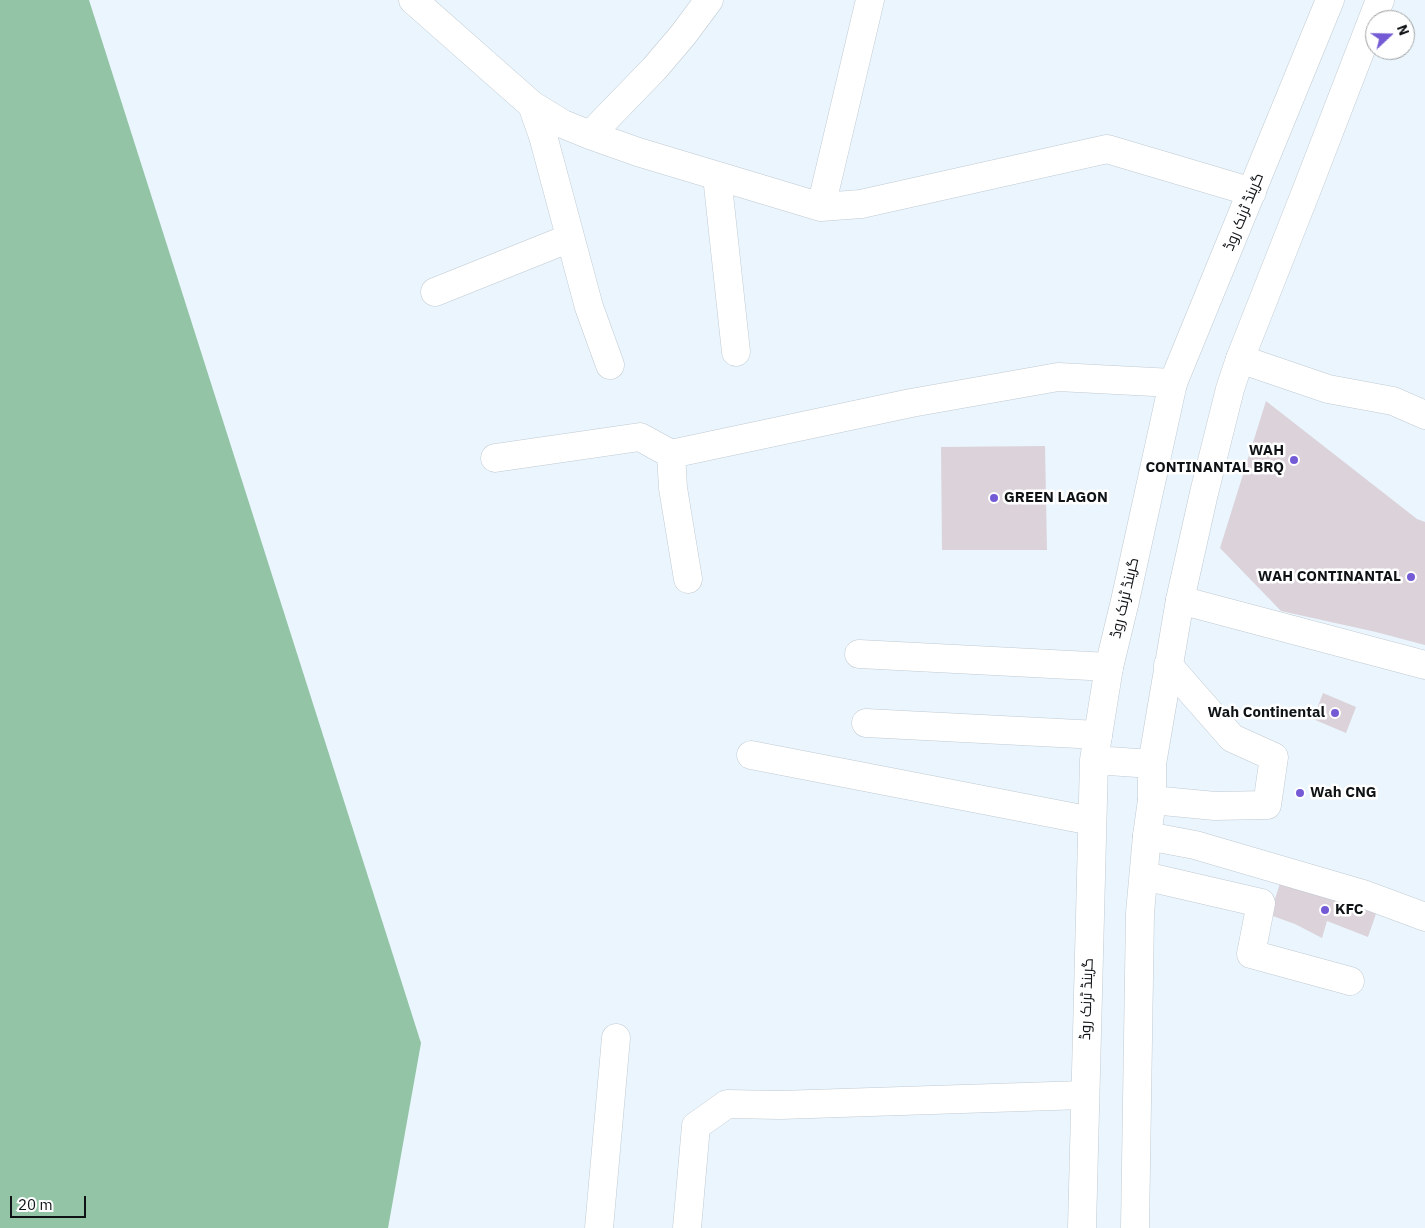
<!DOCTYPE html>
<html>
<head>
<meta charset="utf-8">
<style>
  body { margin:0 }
  #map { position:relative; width:1425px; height:1228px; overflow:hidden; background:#eaf5fd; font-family:"IBM Plex Sans",sans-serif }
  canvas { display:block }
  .north { position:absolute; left:1365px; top:10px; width:50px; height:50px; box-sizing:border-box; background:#fff; border:1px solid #9fa1a2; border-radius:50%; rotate:69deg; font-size:14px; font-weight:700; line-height:20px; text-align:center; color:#0f1316 }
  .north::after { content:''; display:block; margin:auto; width:18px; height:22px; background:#745ad5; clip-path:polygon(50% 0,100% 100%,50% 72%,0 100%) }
  .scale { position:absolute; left:10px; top:1196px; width:76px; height:22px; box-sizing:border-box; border:2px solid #0f1316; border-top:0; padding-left:6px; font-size:15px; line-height:18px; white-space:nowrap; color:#0f1316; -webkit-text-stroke:4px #fff; paint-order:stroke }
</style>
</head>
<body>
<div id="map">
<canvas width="1425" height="1228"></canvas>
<div class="north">N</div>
<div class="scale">20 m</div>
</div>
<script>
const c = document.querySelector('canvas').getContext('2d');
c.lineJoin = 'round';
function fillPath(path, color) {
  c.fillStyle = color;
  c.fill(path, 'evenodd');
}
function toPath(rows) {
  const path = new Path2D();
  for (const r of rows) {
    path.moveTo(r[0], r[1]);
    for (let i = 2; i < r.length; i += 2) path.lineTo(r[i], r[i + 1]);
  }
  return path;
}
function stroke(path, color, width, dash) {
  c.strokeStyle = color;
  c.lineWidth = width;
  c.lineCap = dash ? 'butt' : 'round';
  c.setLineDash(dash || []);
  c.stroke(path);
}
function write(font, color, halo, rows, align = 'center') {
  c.font = font + ' "IBM Plex Sans",Cairo,sans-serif';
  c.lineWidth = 5;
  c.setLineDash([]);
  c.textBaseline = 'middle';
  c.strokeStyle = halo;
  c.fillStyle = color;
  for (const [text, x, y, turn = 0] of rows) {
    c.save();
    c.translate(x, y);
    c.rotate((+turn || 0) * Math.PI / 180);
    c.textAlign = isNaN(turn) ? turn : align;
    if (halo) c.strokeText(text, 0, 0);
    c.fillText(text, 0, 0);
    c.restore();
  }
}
const forest = toPath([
  [0,0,89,0,421,1043,388,1228,0,1228]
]);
const building = toPath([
  [1266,401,1417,519,1425,522,1425,645,1376,632,1281,611,1220,548],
  [1045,446,1047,550,942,550,941,447],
  [1323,693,1356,707,1346,733,1313,719],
  [1281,880,1379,905,1368,937,1327,921,1322,938,1295,924,1270,915]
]);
const minor = toPath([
  [413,0,532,105,563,124,590,135,638,152,821,207,861,204,1107,149,1252,192],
  [532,105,543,136,589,307,610,365],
  [590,135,654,69,683,35,709,0],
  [717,176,736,352],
  [821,207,870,0],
  [435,292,570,238],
  [1240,359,1328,389,1393,401,1425,415],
  [495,458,640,437,671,454],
  [688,579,673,488,671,454,911,403,1058,377,1173,383],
  [1180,600,1425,665],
  [859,654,1109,667],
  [866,723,1098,735],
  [751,755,1092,821],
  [1152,800,1215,806,1267,805,1274,757,1232,738,1168,665],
  [1147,836,1195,845,1366,895,1425,917],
  [1144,876,1261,903,1251,954,1350,981],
  [599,1228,616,1038],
  [687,1228,696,1126,727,1104,780,1105,1084,1095]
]);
const highway = toPath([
  [1094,760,1152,764],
  [1082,1228,1094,760,1109,667,1125,601,1173,383,1330,0],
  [1135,1228,1140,913,1147,836,1152,800,1152,764,1180,600,1204,493,1230,389,1240,359,1307,189,1380,0]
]);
const markers = [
  [1294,460,5,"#745ad5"],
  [994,498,5,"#745ad5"],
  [1411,577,5,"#745ad5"],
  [1335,713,5,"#745ad5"],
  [1300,793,5,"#745ad5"],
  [1325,910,5,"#745ad5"]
];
const streetNames = [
  ["گرینڈ ٹرنک روڈ",1244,212,-68],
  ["گرینڈ ٹرنک روڈ",1125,598,-77],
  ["گرینڈ ٹرنک روڈ",1087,999,-88]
];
const poiNames = [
  ["WAH",1284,451],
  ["CONTINANTAL BRQ",1284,468],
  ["GREEN LAGON",1004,498,"left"],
  ["WAH CONTINANTAL",1401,577],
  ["Wah Continental",1325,713],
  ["Wah CNG",1310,793,"left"],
  ["KFC",1335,910,"left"]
];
fillPath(forest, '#92c4a5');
fillPath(building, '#dcd2da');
stroke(minor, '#c0cad2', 29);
stroke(highway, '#c0cad2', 29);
stroke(minor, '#fff', 28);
stroke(highway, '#fff', 28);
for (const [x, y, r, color] of markers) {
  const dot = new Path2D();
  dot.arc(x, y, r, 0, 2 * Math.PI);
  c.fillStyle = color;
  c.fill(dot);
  stroke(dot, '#fff', 2);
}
write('15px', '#0f1316', '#fff', streetNames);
write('bold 15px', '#0f1316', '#fff', poiNames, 'right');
</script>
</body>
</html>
